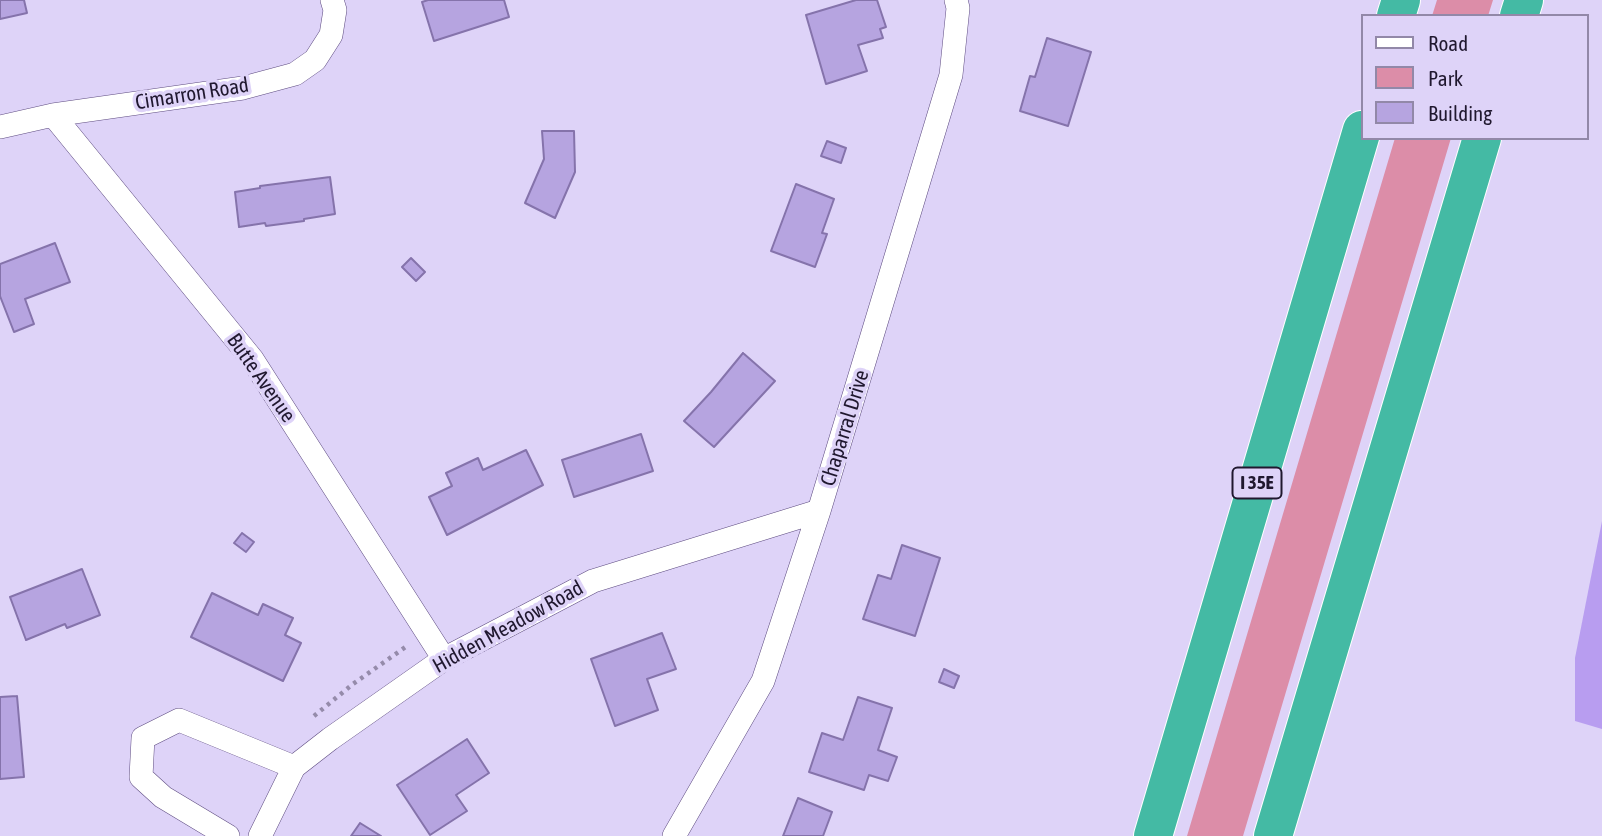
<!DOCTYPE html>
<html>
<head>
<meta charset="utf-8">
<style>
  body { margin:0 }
  #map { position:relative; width:1602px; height:836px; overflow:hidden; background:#ded3f8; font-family:"Asap Condensed",sans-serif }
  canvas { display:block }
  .legend { position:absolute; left:1361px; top:14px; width:228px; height:126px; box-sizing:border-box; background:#ded3f8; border:2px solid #9288a8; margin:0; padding:9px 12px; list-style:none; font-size:21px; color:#20182f }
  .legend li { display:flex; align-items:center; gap:14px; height:35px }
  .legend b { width:35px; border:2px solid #9288a8 }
</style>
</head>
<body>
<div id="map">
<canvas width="1602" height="836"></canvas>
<ul class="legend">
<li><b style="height:9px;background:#fff"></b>Road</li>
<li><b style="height:19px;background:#dc8da8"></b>Park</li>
<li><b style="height:19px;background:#b6a4e0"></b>Building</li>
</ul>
</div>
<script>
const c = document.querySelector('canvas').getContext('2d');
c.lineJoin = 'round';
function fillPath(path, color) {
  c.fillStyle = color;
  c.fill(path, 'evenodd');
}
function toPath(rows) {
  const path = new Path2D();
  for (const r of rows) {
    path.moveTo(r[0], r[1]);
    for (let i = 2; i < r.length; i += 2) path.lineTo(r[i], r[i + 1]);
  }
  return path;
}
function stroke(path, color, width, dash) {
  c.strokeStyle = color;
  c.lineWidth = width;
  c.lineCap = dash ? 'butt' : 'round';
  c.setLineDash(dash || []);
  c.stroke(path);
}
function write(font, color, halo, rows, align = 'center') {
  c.font = font + ' "Asap Condensed",sans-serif';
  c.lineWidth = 7;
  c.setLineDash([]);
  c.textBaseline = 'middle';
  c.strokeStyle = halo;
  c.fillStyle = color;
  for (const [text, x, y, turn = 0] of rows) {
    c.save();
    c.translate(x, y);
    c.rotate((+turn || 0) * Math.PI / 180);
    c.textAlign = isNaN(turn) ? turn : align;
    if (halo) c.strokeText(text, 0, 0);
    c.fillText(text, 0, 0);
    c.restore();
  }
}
const green = toPath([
  [1437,0,1493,0,1488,16,1432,16],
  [1395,138,1451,138,1243,836,1187,836]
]);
const water = toPath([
  [1602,521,1602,729,1575,721,1575,658]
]);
const building = toPath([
  [0,0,24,0,27,13,0,19,0,0],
  [428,0,504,0,509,17,434,41,422,2,428,0],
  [856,0,877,0,886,27,880,29,883,38,858,45,867,71,826,84,806,15,856,0],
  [1047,38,1091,52,1068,126,1020,111,1030,76,1035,77,1047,38],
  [542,131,574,131,575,172,555,218,525,203,544,159,542,131],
  [827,141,846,148,841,163,821,156,827,141],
  [330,177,335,214,304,219,304,221,266,226,265,223,239,227,235,192,260,188,260,186,330,177],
  [796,184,834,199,822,233,827,234,815,267,771,251,796,184],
  [55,243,70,282,25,299,34,324,14,332,0,296,0,264,55,243],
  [411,258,425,272,416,281,402,267,411,258],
  [743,353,775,381,714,447,684,421,711,392,743,353],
  [641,434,653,471,574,497,562,460,641,434],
  [526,450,543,485,447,535,429,497,452,486,446,473,478,458,483,470,526,450],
  [242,533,254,542,246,552,234,543,242,533],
  [902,545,940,558,915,636,863,619,878,575,891,579,902,545],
  [82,569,100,615,67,628,65,624,26,640,10,597,82,569],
  [212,593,258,615,263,604,293,618,285,635,301,643,283,681,191,637,212,593],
  [662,633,676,669,647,679,658,710,615,726,591,659,662,633],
  [944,669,959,676,954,688,939,682,944,669],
  [17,696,24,777,0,779,0,697,17,696],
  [858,697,892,708,878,750,897,757,888,781,869,775,864,790,809,772,822,733,843,740,858,697],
  [467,739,489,773,456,795,467,811,430,835,397,785,467,739],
  [798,798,832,812,823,836,783,836,798,798],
  [360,823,381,836,351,836,360,823]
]);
const path = toPath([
  [314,716,353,684,407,646]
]);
const street = toPath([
  [53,115,252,359,444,659],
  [0,127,53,115,243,88,295,74,315,60,331,35,335,10,332,0],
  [228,836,163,797,141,777,143,738,179,720,294,767],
  [260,836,294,767,330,739,444,659,593,581,819,511],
  [674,836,763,681,819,511,951,75,958,8,956,0]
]);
const highway = toPath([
  [1396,16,1401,0],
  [1519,16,1524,0],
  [1153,836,1362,130],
  [1273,836,1482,138]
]);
const shields = [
  [1257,483,49]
];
const shieldNames = [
  ["I 35E",1257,483]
];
const streetNames = [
  ["Cimarron Road",192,94,-9],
  ["Butte Avenue",261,378,55],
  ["Chaparral Drive",845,428,-73],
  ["Hidden Meadow Road",508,627,-29]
];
fillPath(green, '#dc8da8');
fillPath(water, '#b89df0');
fillPath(building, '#b6a4e0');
stroke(building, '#8573ab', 2);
stroke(street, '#5e4c81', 24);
stroke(highway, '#fff', 40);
stroke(path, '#958baa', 4.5, [3.5, 5]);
stroke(street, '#fff', 23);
stroke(highway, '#44baa4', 38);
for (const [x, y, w] of shields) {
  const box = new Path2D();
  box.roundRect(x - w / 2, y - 15.5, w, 31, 5);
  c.fillStyle = '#ded3f8';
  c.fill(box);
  stroke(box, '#20182f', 2);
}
write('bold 19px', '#20182f', null, shieldNames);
write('21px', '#20182f', '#ded3f8', streetNames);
</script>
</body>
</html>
